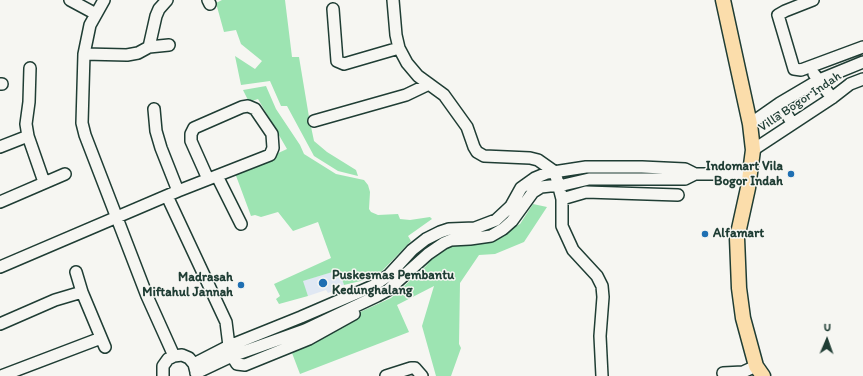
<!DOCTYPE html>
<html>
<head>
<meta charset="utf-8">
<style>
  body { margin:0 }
  #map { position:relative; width:863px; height:376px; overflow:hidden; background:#f6f6f2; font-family:Itim,sans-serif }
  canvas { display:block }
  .north { position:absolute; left:807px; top:320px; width:40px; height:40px; -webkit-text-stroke:3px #f6f6f2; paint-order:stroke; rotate:2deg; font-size:11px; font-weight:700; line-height:16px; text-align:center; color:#1f3d34 }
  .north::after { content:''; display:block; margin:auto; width:14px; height:18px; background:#1f3d34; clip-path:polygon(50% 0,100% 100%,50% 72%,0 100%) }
</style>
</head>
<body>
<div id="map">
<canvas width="863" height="376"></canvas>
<div class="north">U</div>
</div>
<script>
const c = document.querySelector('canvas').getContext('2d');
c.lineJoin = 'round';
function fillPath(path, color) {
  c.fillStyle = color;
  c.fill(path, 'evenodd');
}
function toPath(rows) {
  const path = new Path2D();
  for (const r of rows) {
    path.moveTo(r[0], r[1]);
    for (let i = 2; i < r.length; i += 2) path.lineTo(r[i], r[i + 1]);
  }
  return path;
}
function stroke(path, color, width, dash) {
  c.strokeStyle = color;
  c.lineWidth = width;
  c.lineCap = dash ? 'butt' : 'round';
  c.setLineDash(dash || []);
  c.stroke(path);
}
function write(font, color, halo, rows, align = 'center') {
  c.font = font + ' Itim,sans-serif';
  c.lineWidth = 3;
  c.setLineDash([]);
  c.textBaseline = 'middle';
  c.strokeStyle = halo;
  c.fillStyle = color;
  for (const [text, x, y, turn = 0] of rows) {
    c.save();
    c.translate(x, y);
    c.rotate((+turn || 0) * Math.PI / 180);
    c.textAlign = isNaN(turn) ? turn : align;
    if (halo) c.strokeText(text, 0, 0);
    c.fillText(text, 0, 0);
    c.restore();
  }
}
const built = toPath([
  [339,270,344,285,336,287,336,290,328,293,326,290,308,296,302,281]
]);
const green = toPath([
  [222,0,285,0,292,57,299,57,309,117,314,141,327,152,356,170,358,176,338,171,314,156,287,106,281,106,270,81,241,85,235,56,255,69,262,61,241,44,236,30,224,32,216,3],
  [266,86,276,109,300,145,304,154,336,174,364,180,368,185,370,192,369,209,371,212,378,215,398,214,400,219,410,220,430,217,432,219,408,236,411,241,382,271,369,279,344,285,339,270,303,281,308,296,279,304,276,299,280,296,274,284,331,258,318,222,293,231,278,212,261,217,255,215,251,216,235,173,287,149,258,99,249,102,243,90],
  [533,204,547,207,524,242,495,254,479,255,460,283,459,344,461,348,451,376,436,376,422,326,434,286,397,305,409,332,300,374,292,353,322,339,321,334,360,312,391,298,426,266,444,243,497,235,520,224],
  [386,282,388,283,388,285,350,304,260,341,208,358]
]);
const minor = toPath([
  [70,0,96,14],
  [104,0,90,25,84,54,82,123,85,135,147,296,174,356],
  [208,0,210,4],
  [393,0,396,35,399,48,407,63,418,76,444,95,467,127,474,147,477,152,484,156,530,158,538,160,555,172,562,199,562,226,573,250,597,276,602,286,603,297,600,336,602,376],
  [813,0,785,11,778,15,794,69,801,70,863,47],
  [333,9,337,61,344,64,399,48],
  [149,47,169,45],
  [84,54,127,55,138,53,149,47,156,16,159,9,167,0],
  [30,68,29,102,26,124,28,136,44,182],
  [814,74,832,98],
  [0,84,2,84],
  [780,103,792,123],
  [154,109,156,131,161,148,178,191],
  [314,121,406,95,429,84],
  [750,124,780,103,819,80,863,62],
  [0,147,28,136],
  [753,150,832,98,850,84,863,79],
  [217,176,241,224],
  [167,196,226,322,229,346],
  [562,199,586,192,678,195],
  [0,202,65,174],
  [0,267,178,191,270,155,273,148,272,134,255,109,248,106,242,107,194,128,191,134,191,141,208,179],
  [76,272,82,292],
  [0,324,55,300,82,292,105,347],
  [232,356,237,364,245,365,309,339,354,314],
  [194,364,229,346,301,317,373,286,389,275,412,250,426,239,440,232,449,229,475,228,496,220,511,206,521,188,535,178,547,173,586,167,642,167,685,169,695,174],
  [196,373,232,356,305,330,377,296,388,290,428,254,444,243,451,240,470,239,491,236,503,229,512,221,533,192,541,187,550,186,559,186,589,179,685,179,695,174,750,174],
  [723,373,743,372,756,366],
  [1,376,101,338],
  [163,376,163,366,168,359,174,356,182,355,189,358,194,364,196,372],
  [386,376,411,368,415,368,422,376]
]);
const major = toPath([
  [723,0,750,124,753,150,748,188,737,238,739,288,743,318,756,366,763,376]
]);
const markers = [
  [791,174,4,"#1f6fb2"],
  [705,234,4,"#1f6fb2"],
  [323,283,5,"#1f6fb2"],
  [241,285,4,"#1f6fb2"]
];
const streetNames = [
  ["Villa Bogor Indah",800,102,-34]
];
const poiNames = [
  ["Indomart Vila",783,167],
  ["Bogor Indah",783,182],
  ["Alfamart",713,234,"left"],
  ["Puskesmas Pembantu",332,276,"left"],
  ["Kedunghalang",332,291,"left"],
  ["Madrasah",233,278],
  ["Miftahul Jannah",233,293]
];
fillPath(built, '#e0e8f3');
fillPath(green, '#9de4b2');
stroke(minor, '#1f3d34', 14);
stroke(major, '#1f3d34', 17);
stroke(minor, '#f6f6f2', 11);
stroke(major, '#fbddab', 14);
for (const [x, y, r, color] of markers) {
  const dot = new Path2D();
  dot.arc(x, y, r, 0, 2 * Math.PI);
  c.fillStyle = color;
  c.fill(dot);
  stroke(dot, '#f6f6f2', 1.5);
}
write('13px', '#1f3d34', '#f6f6f2', streetNames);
write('bold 13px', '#1f3d34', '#f6f6f2', poiNames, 'right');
</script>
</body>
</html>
